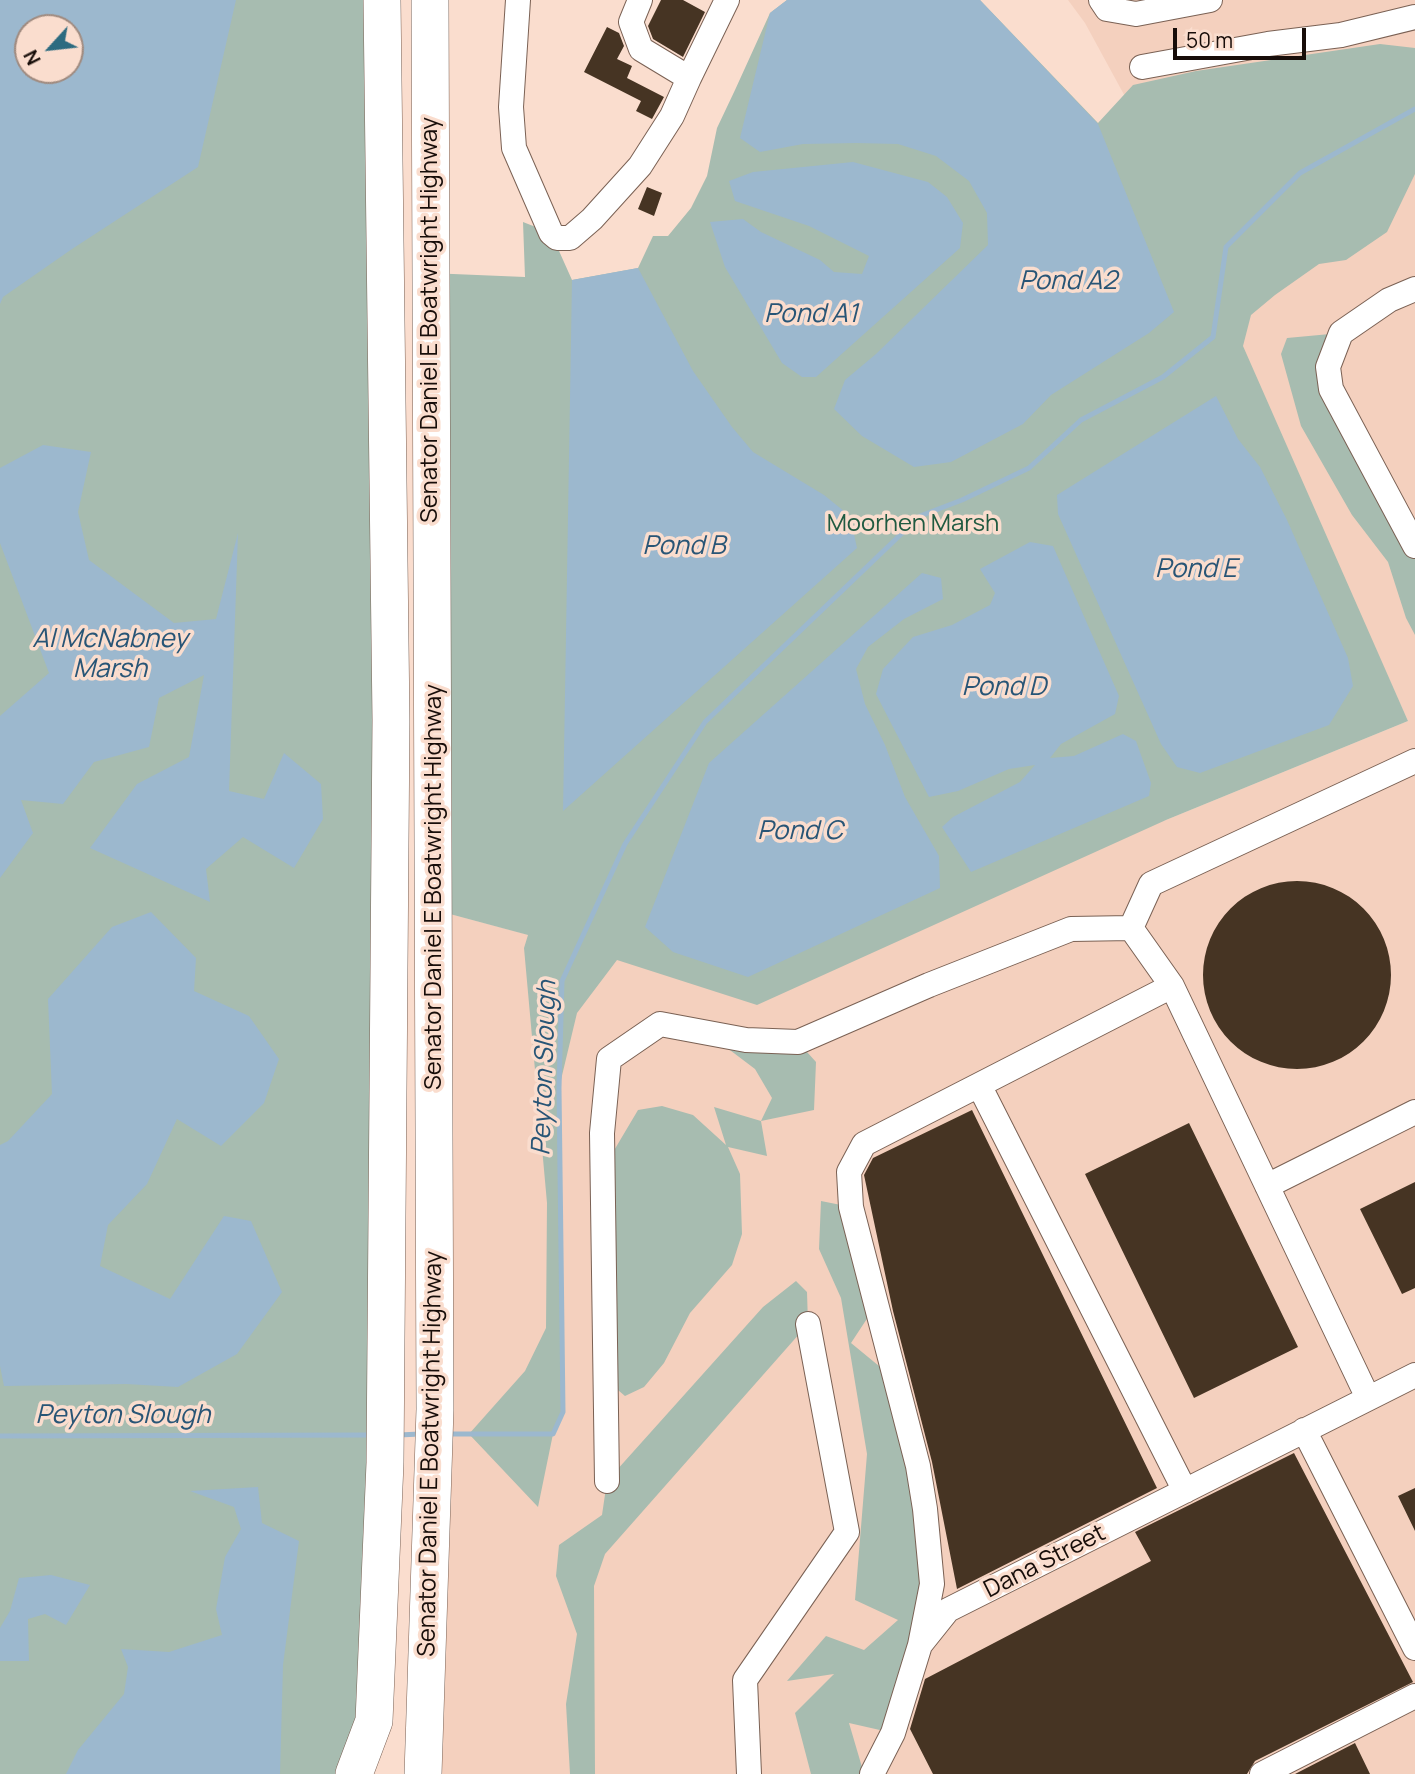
<!DOCTYPE html>
<html>
<head>
<meta charset="utf-8">
<style>
  body { margin:0 }
  #map { position:relative; width:1415px; height:1774px; overflow:hidden; background:#faddce; font-family:Manrope,sans-serif }
  canvas { display:block }
  .north { position:absolute; left:14px; top:14px; width:70px; height:70px; box-sizing:border-box; background:#faddce; border:2px solid #9f8a7f; border-radius:50%; rotate:243deg; font-size:19px; font-weight:700; line-height:28px; text-align:center; color:#170d09 }
  .north::after { content:''; display:block; margin:auto; width:24px; height:32px; background:#2c6b80; clip-path:polygon(50% 0,100% 100%,50% 72%,0 100%) }
  .scale { position:absolute; left:1173px; top:28px; width:133px; height:32px; box-sizing:border-box; border:4px solid #170d09; border-top:0; padding-left:9px; font-size:21px; line-height:24px; white-space:nowrap; color:#170d09; -webkit-text-stroke:5px #faddce; paint-order:stroke }
</style>
</head>
<body>
<div id="map">
<canvas width="1415" height="1774"></canvas>
<div class="north">N</div>
<div class="scale">50 m</div>
</div>
<script>
const c = document.querySelector('canvas').getContext('2d');
c.lineJoin = 'round';
function fillPath(path, color) {
  c.fillStyle = color;
  c.fill(path, 'evenodd');
}
function toPath(rows) {
  const path = new Path2D();
  for (const r of rows) {
    if (r.length === 3) {
      path.moveTo(r[0] + r[2], r[1]);
      path.arc(r[0], r[1], r[2], 0, 2 * Math.PI);
      continue;
    }
    path.moveTo(r[0], r[1]);
    for (let i = 2; i < r.length; i += 2) path.lineTo(r[i], r[i + 1]);
  }
  return path;
}
function stroke(path, color, width, dash) {
  c.strokeStyle = color;
  c.lineWidth = width;
  c.lineCap = dash ? 'butt' : 'round';
  c.setLineDash(dash || []);
  c.stroke(path);
}
function write(font, color, halo, rows, align = 'center') {
  c.font = font + ' Manrope,sans-serif';
  c.lineWidth = 7;
  c.setLineDash([]);
  c.textBaseline = 'middle';
  c.strokeStyle = halo;
  c.fillStyle = color;
  for (const [text, x, y, turn = 0] of rows) {
    c.save();
    c.translate(x, y);
    c.rotate((+turn || 0) * Math.PI / 180);
    c.textAlign = isNaN(turn) ? turn : align;
    if (halo) c.strokeText(text, 0, 0);
    c.fillText(text, 0, 0);
    c.restore();
  }
}
const built = toPath([
  [1068,0,1415,0,1415,1774,423,1774,435,910,586,950,1166,820,1408,721,1134,113,1085,23]
]);
const green = toPath([
  [0,0,382,0,391,1033,354,1774,0,1774],
  [28,28,70,28,70,70,28,70],
  [787,0,980,0,1098,123,1133,85,1196,71,1380,44,1415,48,1415,174,1387,232,1346,260,1319,264,1275,295,1251,315,1243,346,1408,721,1166,820,757,1005,617,960,577,1013,559,1088,563,1412,553,1434,538,1507,469,1434,525,1371,546,1328,547,1203,524,948,528,935,435,910,429,273,525,277,523,222,551,233,572,280,638,268,653,236,668,236,691,208,707,176,717,128,735,90,770,13],
  [1341,333,1328,367,1415,546,1415,635,1406,618,1388,562,1352,515,1301,426,1281,354,1287,338],
  [706,1032,798,1042,816,1062,814,1110,761,1121,767,1156,728,1147,740,1174,742,1234,732,1265,690,1313,664,1363,644,1387,625,1396,605,1379,603,1169,638,1110,662,1106,693,1115,726,1145,714,1107,761,1121,772,1098,755,1069],
  [821,1201,851,1207,876,1305,851,1343,896,1380,932,1584,893,1733,849,1723,864,1774,811,1774,795,1713,834,1674,787,1681,826,1636,864,1650,898,1620,855,1600,867,1454,841,1298,819,1249],
  [796,1281,807,1292,808,1324,605,1554,594,1586,595,1774,570,1774,566,1704,577,1634,556,1576,559,1545,602,1515,607,1481,763,1307]
]);
const water = toPath([
  [0,0,236,0,198,167,72,249,3,297,0,304],
  [28,28,70,28,70,70,28,70],
  [787,0,980,0,1098,124,1174,312,1149,333,1051,395,1023,424,951,462,914,467,862,436,834,409,845,380,876,354,988,245,987,213,969,181,936,156,898,144,856,143,803,144,760,152,740,138,770,13],
  [853,162,928,182,947,197,963,223,960,248,816,377,802,377,782,363,725,267,710,222,743,219,761,232,820,260,834,272,862,274,869,256,809,226,735,201,729,181,753,172],
  [638,268,693,371,732,427,753,452,824,495,850,516,857,548,563,811,572,280],
  [1216,396,1238,439,1260,467,1287,520,1348,658,1353,686,1329,725,1200,773,1177,767,1161,744,1058,514,1057,495],
  [43,445,91,452,78,512,89,560,174,623,216,619,238,533,229,791,264,799,284,753,321,784,323,819,294,868,243,837,206,869,210,902,90,848,137,784,189,757,204,675,159,698,149,747,94,762,63,804,21,800,33,833,0,878,0,716,49,673,0,543,0,468],
  [1030,542,1053,546,1119,696,1115,714,1061,744,1050,758,1074,756,1123,734,1136,741,1151,783,1149,796,971,872,942,827,953,817,1020,782,1035,765,1009,769,958,791,929,797,876,694,883,669,913,637,952,625,990,605,995,593,980,569],
  [922,573,941,578,943,599,904,619,868,647,856,669,865,704,885,745,905,797,939,856,940,888,748,977,673,952,645,927,709,763],
  [151,912,196,958,194,991,249,1016,279,1059,264,1103,221,1146,177,1119,147,1184,108,1225,100,1266,170,1299,224,1216,251,1221,282,1292,237,1354,178,1387,126,1384,4,1386,0,1366,0,1145,8,1141,52,1094,48,999,112,927],
  [258,1487,262,1523,299,1541,283,1665,280,1774,66,1774,78,1750,124,1694,128,1667,121,1649,169,1652,222,1635,216,1609,225,1557,241,1529,234,1507,190,1491],
  [51,1575,90,1585,66,1625,45,1614,28,1619,29,1661,0,1661,0,1628,10,1611,19,1578]
]);
const stream = toPath([
  [448,1434,553,1434,563,1412,559,1088,562,981,625,844,705,722,920,516,962,500,1029,468,1081,420,1163,377,1213,337,1226,247,1300,173,1415,109],
  [399,1435,420,1434],
  [0,1436,371,1435]
]);
const building = toPath([
  [661,0,683,0,705,12,683,57,653,39,648,26],
  [607,27,619,33,624,46,617,59,632,66,627,78,664,97,652,119,636,111,641,101,584,72],
  [647,187,662,193,654,216,638,209],
  [1297,975,94],
  [972,1110,1157,1488,957,1589,932,1462,893,1311,864,1175,873,1158],
  [1189,1123,1298,1347,1194,1398,1085,1174],
  [1415,1182,1415,1288,1402,1294,1360,1209],
  [1294,1453,1413,1682,1255,1761,1247,1774,933,1774,910,1729,925,1679,1151,1561,1135,1532],
  [1415,1488,1415,1531,1398,1496],
  [1355,1743,1370,1774,1295,1774]
]);
const minor = toPath([
  [518,0,511,107,514,148,551,233,557,238,570,238,592,219,640,166,672,116,689,78],
  [640,0,631,22,641,49,689,78,727,0],
  [1101,0,1107,9,1136,14,1210,0],
  [1142,67,1268,44,1341,35,1415,17],
  [1415,289,1389,300,1341,333,1328,367,1331,389,1415,546],
  [979,1085,1185,1491],
  [1267,1186,1415,1112],
  [1368,1398,1172,986,1131,928,1151,884,1415,761],
  [1304,1430,1415,1648],
  [607,1481,602,1133,609,1059,660,1024,746,1040,798,1042,929,985,1071,929,1131,928],
  [920,1645,932,1584,925,1509,918,1466,851,1207,849,1172,864,1144,1172,986],
  [749,1774,745,1680,847,1532,808,1324],
  [872,1774,893,1733,920,1645,948,1610,1415,1375],
  [1262,1774,1415,1696]
]);
const highway = toPath([
  [354,1774,374,1721,385,1463,391,720,382,0],
  [423,1774,435,1409,430,0]
]);
const streetNames = [
  ["Senator Daniel E Boatwright Highway",430,320,-90],
  ["Senator Daniel E Boatwright Highway",434,887,-90],
  ["Senator Daniel E Boatwright Highway",431,1454,-89],
  ["Dana Street",1045,1562,-27]
];
const parkNames = [
  ["Moorhen Marsh",913,524]
];
const waterNames = [
  ["Pond A2",1068,282],
  ["Pond A1",811,315],
  ["Pond B",684,547],
  ["Pond E",1196,570],
  ["Al McNabney",110,640],
  ["Marsh",110,670],
  ["Pond D",1004,688],
  ["Pond C",800,832],
  ["Peyton Slough",545,1068,-88],
  ["Peyton Slough",123,1416]
];
fillPath(built, '#f4d0be');
fillPath(green, '#a7bcb0');
fillPath(water, '#9cb8ce');
stroke(stream, '#9cb8ce', 5);
fillPath(building, '#463423');
stroke(minor, '#7a6154', 26);
stroke(highway, '#7a6154', 38);
stroke(minor, '#fff', 24);
stroke(highway, '#fff', 37);
write('24px', '#170d09', '#faddce', streetNames);
write('24px', '#205a41', '#faddce', parkNames);
write('italic 26px', '#285576', '#faddce', waterNames);
</script>
</body>
</html>
